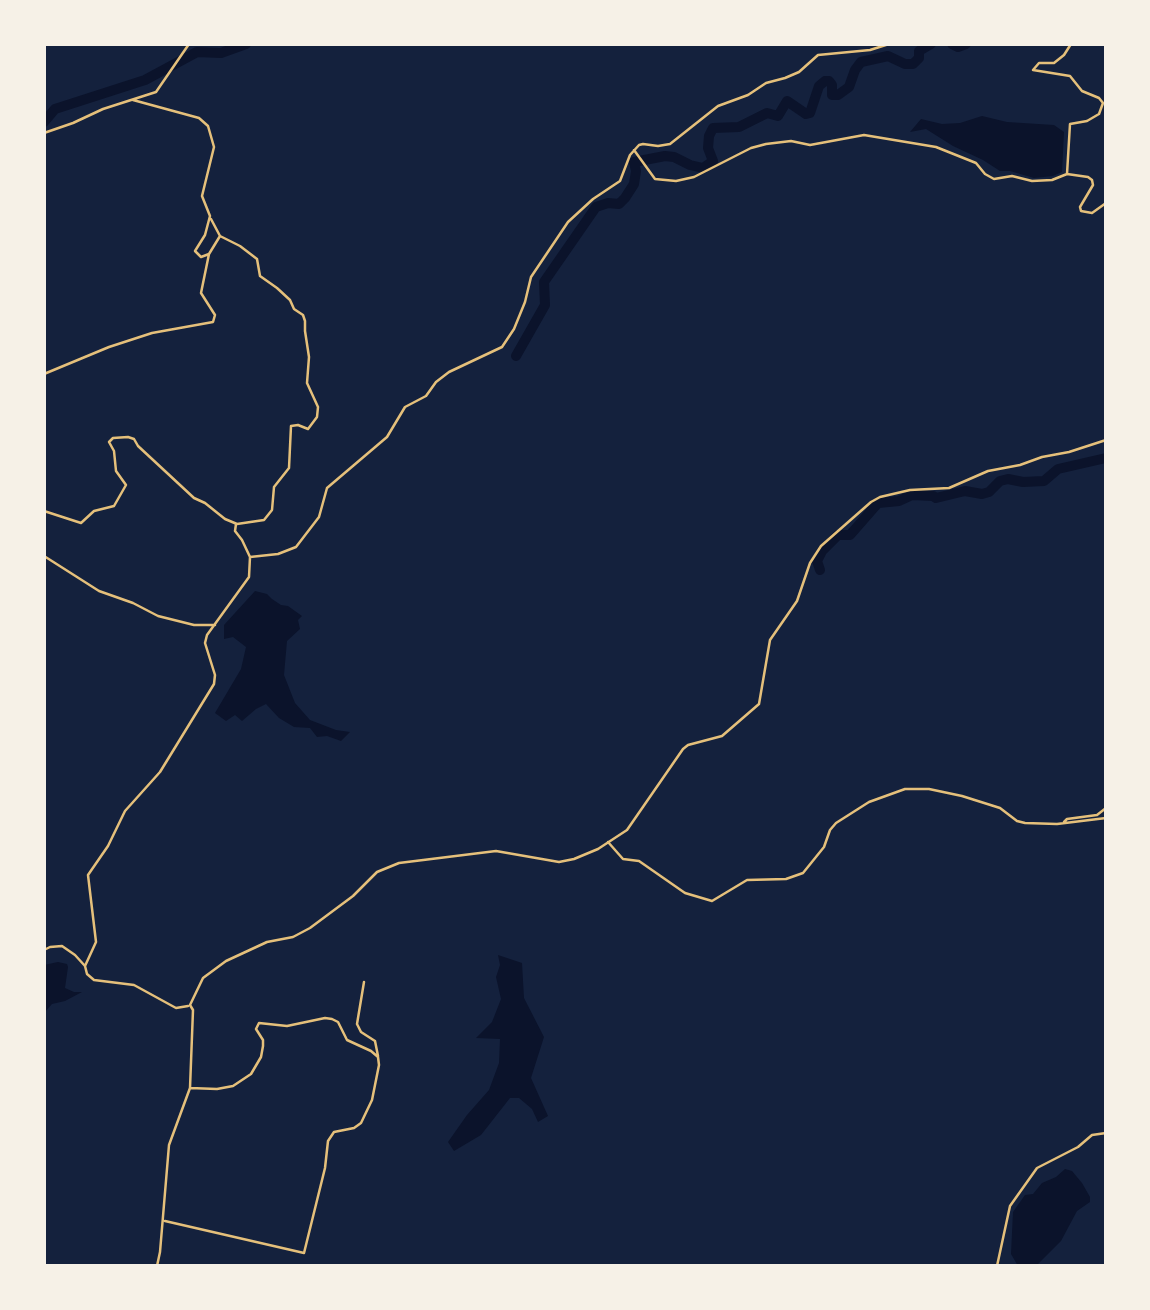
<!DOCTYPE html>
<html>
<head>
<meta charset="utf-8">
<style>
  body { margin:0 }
  #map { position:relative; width:1150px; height:1310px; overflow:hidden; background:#14213d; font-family:Lato,sans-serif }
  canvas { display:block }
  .frame { position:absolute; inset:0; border:46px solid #f6f1e7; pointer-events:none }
</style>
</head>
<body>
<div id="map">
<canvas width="1150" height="1310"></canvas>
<div class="frame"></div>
</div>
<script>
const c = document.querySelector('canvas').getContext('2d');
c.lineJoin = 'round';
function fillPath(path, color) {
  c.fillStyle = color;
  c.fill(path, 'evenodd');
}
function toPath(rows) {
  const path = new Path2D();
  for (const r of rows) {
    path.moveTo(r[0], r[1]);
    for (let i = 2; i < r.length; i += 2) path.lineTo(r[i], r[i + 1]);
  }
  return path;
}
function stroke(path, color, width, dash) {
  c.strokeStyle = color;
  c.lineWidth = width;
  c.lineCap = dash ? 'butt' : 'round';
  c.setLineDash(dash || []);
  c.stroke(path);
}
const water = toPath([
  [982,116,1007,122,1054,125,1064,132,1062,172,1053,176,1034,178,1010,171,1000,171,983,160,953,146,926,129,910,132,921,119,942,124,960,123],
  [255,591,267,594,272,599,281,605,288,606,302,616,298,620,300,629,287,641,284,675,295,703,310,720,336,730,350,732,341,741,327,736,317,737,310,728,294,727,279,718,266,704,256,709,242,721,235,715,226,721,215,713,241,669,246,647,233,637,224,639,224,625],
  [498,955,522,963,524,998,544,1037,531,1078,548,1116,538,1122,532,1109,519,1098,510,1098,481,1135,454,1151,448,1142,467,1115,489,1090,499,1063,500,1039,476,1038,492,1022,501,999,496,977,500,965],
  [58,962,67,964,68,967,65,988,74,992,82,992,65,1001,52,1004,44,1013,44,965],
  [1065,1169,1072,1171,1082,1183,1090,1197,1090,1202,1077,1211,1061,1241,1036,1266,1018,1266,1011,1254,1013,1212,1025,1195,1033,1194,1042,1183,1056,1177]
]);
const river = toPath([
  [952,44,958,47,966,44],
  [44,122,55,109,145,80,197,52,221,53,246,44],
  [516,356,545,305,544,282,596,207,608,203,619,204,625,198,634,184,636,171,634,162,665,156,674,157,690,165,703,168,713,161,708,148,709,136,713,128,739,127,767,113,778,116,787,101,806,114,810,113,819,86,825,81,829,81,832,85,832,95,838,95,849,87,855,70,861,62,888,56,905,64,913,64,919,58,919,51,931,44],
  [820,570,817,561,822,551,838,535,850,535,878,503,899,501,912,495,933,496,936,498,965,491,982,494,989,492,1000,481,1008,479,1023,482,1044,481,1058,469,1106,458]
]);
const minor = toPath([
  [133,100,199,118,208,126,214,147,202,196,210,216,205,235,195,251,201,257,209,254],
  [44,133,73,123,103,109,156,92,189,44],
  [634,150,655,179,676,181,694,177,751,148,766,144,791,141,810,145,864,135,936,147,976,163,985,174,994,179,1012,176,1032,181,1052,180,1067,174,1088,177,1092,180,1093,185,1080,207,1081,211,1092,213,1106,203],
  [1067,174,1070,124,1087,121,1099,114,1103,103,1099,98,1082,91,1070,76,1033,70,1039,63,1054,63,1064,55,1071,44],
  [211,219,220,236],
  [44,374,109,347,152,333,213,322,215,315,201,293,209,254,220,236,240,246,257,259,260,276,277,288,290,300,294,309,303,315,305,321,305,331,309,357,307,383,318,407,317,417,308,429,298,425,291,426,289,468,274,487,272,510,264,520,237,524,225,519,205,503,194,498,138,446,134,439,128,437,113,438,109,442,114,451,116,471,126,485,114,506,94,511,81,523,44,511],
  [44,556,99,591,133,603,158,616,194,625,215,625],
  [250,557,278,554,296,547,319,517,327,488,387,437,405,407,426,396,436,382,449,372,502,347,514,329,525,302,531,277,568,222,593,199,620,181,630,155,639,145,643,144,658,146,670,144,718,106,748,95,766,83,785,78,799,72,818,55,870,50,889,44],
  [1064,822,1067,819,1097,815,1106,808],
  [608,842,623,859,639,861,685,893,712,901,747,880,786,879,803,873,824,847,830,830,836,823,869,802,905,789,929,789,962,796,1000,808,1017,821,1025,823,1057,824,1106,818],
  [44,950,50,947,62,946,75,955,85,966,87,974,94,980,134,985,176,1008,188,1006],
  [85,966,96,942,88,875,108,846,125,811,160,772,214,684,215,675,205,643,207,635,249,577,250,557,242,540,235,531,236,524],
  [364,982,357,1024,361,1032,375,1041,378,1056],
  [165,1221,304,1253,325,1168,328,1141,334,1132,354,1128,361,1123,372,1100,379,1065,378,1057,371,1051,347,1040,338,1022,332,1019,325,1018,287,1026,259,1023,256,1029,263,1040,263,1046,261,1057,251,1074,233,1086,217,1089,190,1088],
  [157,1266,160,1252,169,1145,190,1088,193,1010,190,1005,203,978,226,961,267,942,293,937,310,928,353,896,377,872,399,863,496,851,559,862,574,859,598,849,627,830,683,749,688,745,722,736,759,704,770,640,797,601,810,563,821,546,871,502,880,497,910,490,949,488,988,471,1020,465,1042,457,1069,452,1106,440],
  [997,1266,1010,1206,1037,1168,1078,1147,1092,1135,1106,1133]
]);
fillPath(water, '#0b132b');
stroke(river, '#0b132b', 10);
stroke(minor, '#e5c07b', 2.5);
</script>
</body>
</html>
